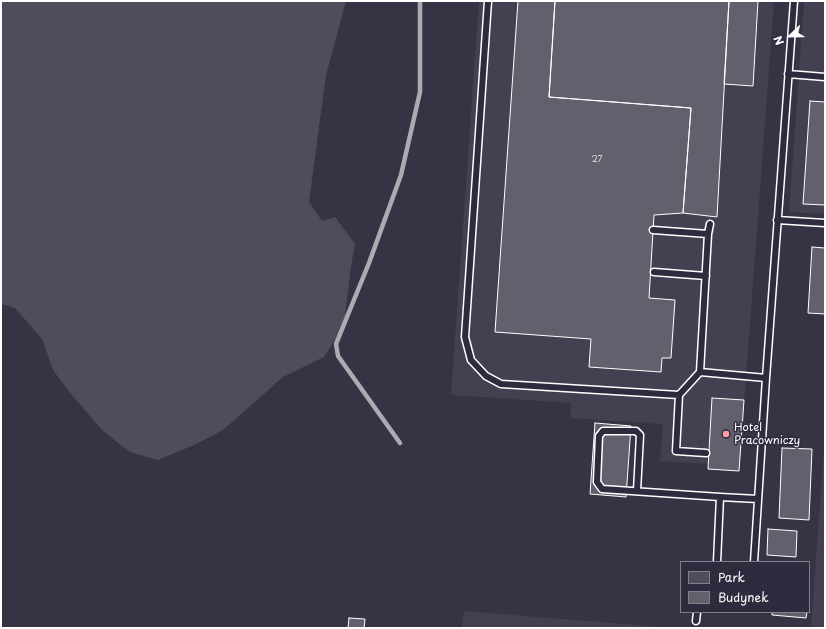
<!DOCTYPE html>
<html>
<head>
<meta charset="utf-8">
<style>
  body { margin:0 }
  #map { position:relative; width:826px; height:629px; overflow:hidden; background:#373345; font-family:"Playpen Sans",sans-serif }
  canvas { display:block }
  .frame { position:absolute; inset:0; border:2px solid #fff; pointer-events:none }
  .legend { position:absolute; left:680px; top:561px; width:130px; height:52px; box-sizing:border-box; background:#2f2a3d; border:1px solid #827f8b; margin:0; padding:5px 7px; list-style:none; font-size:12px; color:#fff }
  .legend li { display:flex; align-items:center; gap:8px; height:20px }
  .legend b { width:20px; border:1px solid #827f8b }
  .north { position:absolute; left:770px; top:16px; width:40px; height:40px; -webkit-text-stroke:3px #2f2a3d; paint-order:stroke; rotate:248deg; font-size:11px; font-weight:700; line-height:16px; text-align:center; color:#fff }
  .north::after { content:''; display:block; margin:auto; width:14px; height:18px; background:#fff; clip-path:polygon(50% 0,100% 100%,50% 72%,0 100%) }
</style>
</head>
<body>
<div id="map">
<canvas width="826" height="629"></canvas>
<div class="frame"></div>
<ul class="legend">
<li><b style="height:11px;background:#514c5c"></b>Park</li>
<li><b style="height:11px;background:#635f6d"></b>Budynek</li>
</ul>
<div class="north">N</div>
</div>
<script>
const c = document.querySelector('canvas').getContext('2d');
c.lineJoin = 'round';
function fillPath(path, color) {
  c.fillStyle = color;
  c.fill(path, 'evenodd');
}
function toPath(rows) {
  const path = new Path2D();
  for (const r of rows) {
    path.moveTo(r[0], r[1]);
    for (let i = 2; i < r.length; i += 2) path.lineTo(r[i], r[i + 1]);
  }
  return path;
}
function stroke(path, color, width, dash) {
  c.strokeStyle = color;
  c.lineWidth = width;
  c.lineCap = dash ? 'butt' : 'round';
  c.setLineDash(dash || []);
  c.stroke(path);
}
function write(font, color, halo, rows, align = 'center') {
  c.font = font + ' "Playpen Sans",sans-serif';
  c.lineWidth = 3;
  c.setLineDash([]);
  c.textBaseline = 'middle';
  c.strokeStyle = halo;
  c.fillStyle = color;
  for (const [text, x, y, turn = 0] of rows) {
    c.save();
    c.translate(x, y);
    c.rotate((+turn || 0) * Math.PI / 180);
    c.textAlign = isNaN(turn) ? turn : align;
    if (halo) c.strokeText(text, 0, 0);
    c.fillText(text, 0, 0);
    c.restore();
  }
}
const built = toPath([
  [479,1,774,1,739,471,708,469,708,464,660,461,663,424,571,418,571,403,451,395],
  [804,1,825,1,825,214,789,212],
  [825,435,825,628,811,628],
  [464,611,673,628,462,628]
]);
const green = toPath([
  [1,1,346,1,326,75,309,202,322,221,335,217,355,244,351,266,344,325,324,357,283,377,223,430,194,445,158,460,130,452,103,431,71,394,53,370,42,339,15,308,1,304]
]);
const stream = toPath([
  [400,443,338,356,336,344,369,263,401,175,420,92,420,1]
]);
const building = toPath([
  [518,1,555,1,549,97,691,108,683,213,654,215,649,298,675,300,671,358,662,358,661,372,589,367,591,339,495,332,518,1],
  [555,1,729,1,717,217,683,213,691,108,549,97,555,1],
  [729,1,758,1,753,86,724,84,729,1],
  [810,101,825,102,825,205,803,204,810,101],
  [812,247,825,248,825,314,808,313,812,247],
  [712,398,744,400,739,471,708,469,712,398],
  [595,423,631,426,626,497,590,494,595,423],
  [782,448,812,449,809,520,779,518,782,448],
  [768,529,797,531,796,557,767,555,768,529],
  [772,612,807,612,806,618,772,615,772,612],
  [349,618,365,619,364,628,348,628,349,618]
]);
const lane = toPath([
  [488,1,465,337,471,360,486,376,501,384,679,395,700,372,766,378],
  [788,74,825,77],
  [777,220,825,223],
  [653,230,708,234],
  [654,272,706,276],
  [700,372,708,234,710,224],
  [679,395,676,451,706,453],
  [637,491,640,435,636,431,603,431,599,436,597,482,602,489,720,497,758,499],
  [717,562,720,497],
  [754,562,766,378,794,1],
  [696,621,697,612]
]);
const markers = [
  [726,434,4,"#ff9aa2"]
];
const numberNames = [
  ["27",597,160]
];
const poiNames = [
  ["Hotel",734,428],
  ["Pracowniczy",734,441]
];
fillPath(built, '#444051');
fillPath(green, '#514c5c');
stroke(stream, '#adabb2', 4.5);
fillPath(building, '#635f6d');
stroke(building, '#fff', 1);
stroke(lane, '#fff', 9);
stroke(lane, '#2f2a3d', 6);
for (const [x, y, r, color] of markers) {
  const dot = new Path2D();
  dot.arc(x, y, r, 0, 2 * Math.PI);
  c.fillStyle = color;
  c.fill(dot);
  stroke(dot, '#2f2a3d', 1.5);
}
write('9px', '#d8d7da', null, numberNames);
write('11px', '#fff', '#2f2a3d', poiNames, 'left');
</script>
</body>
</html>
